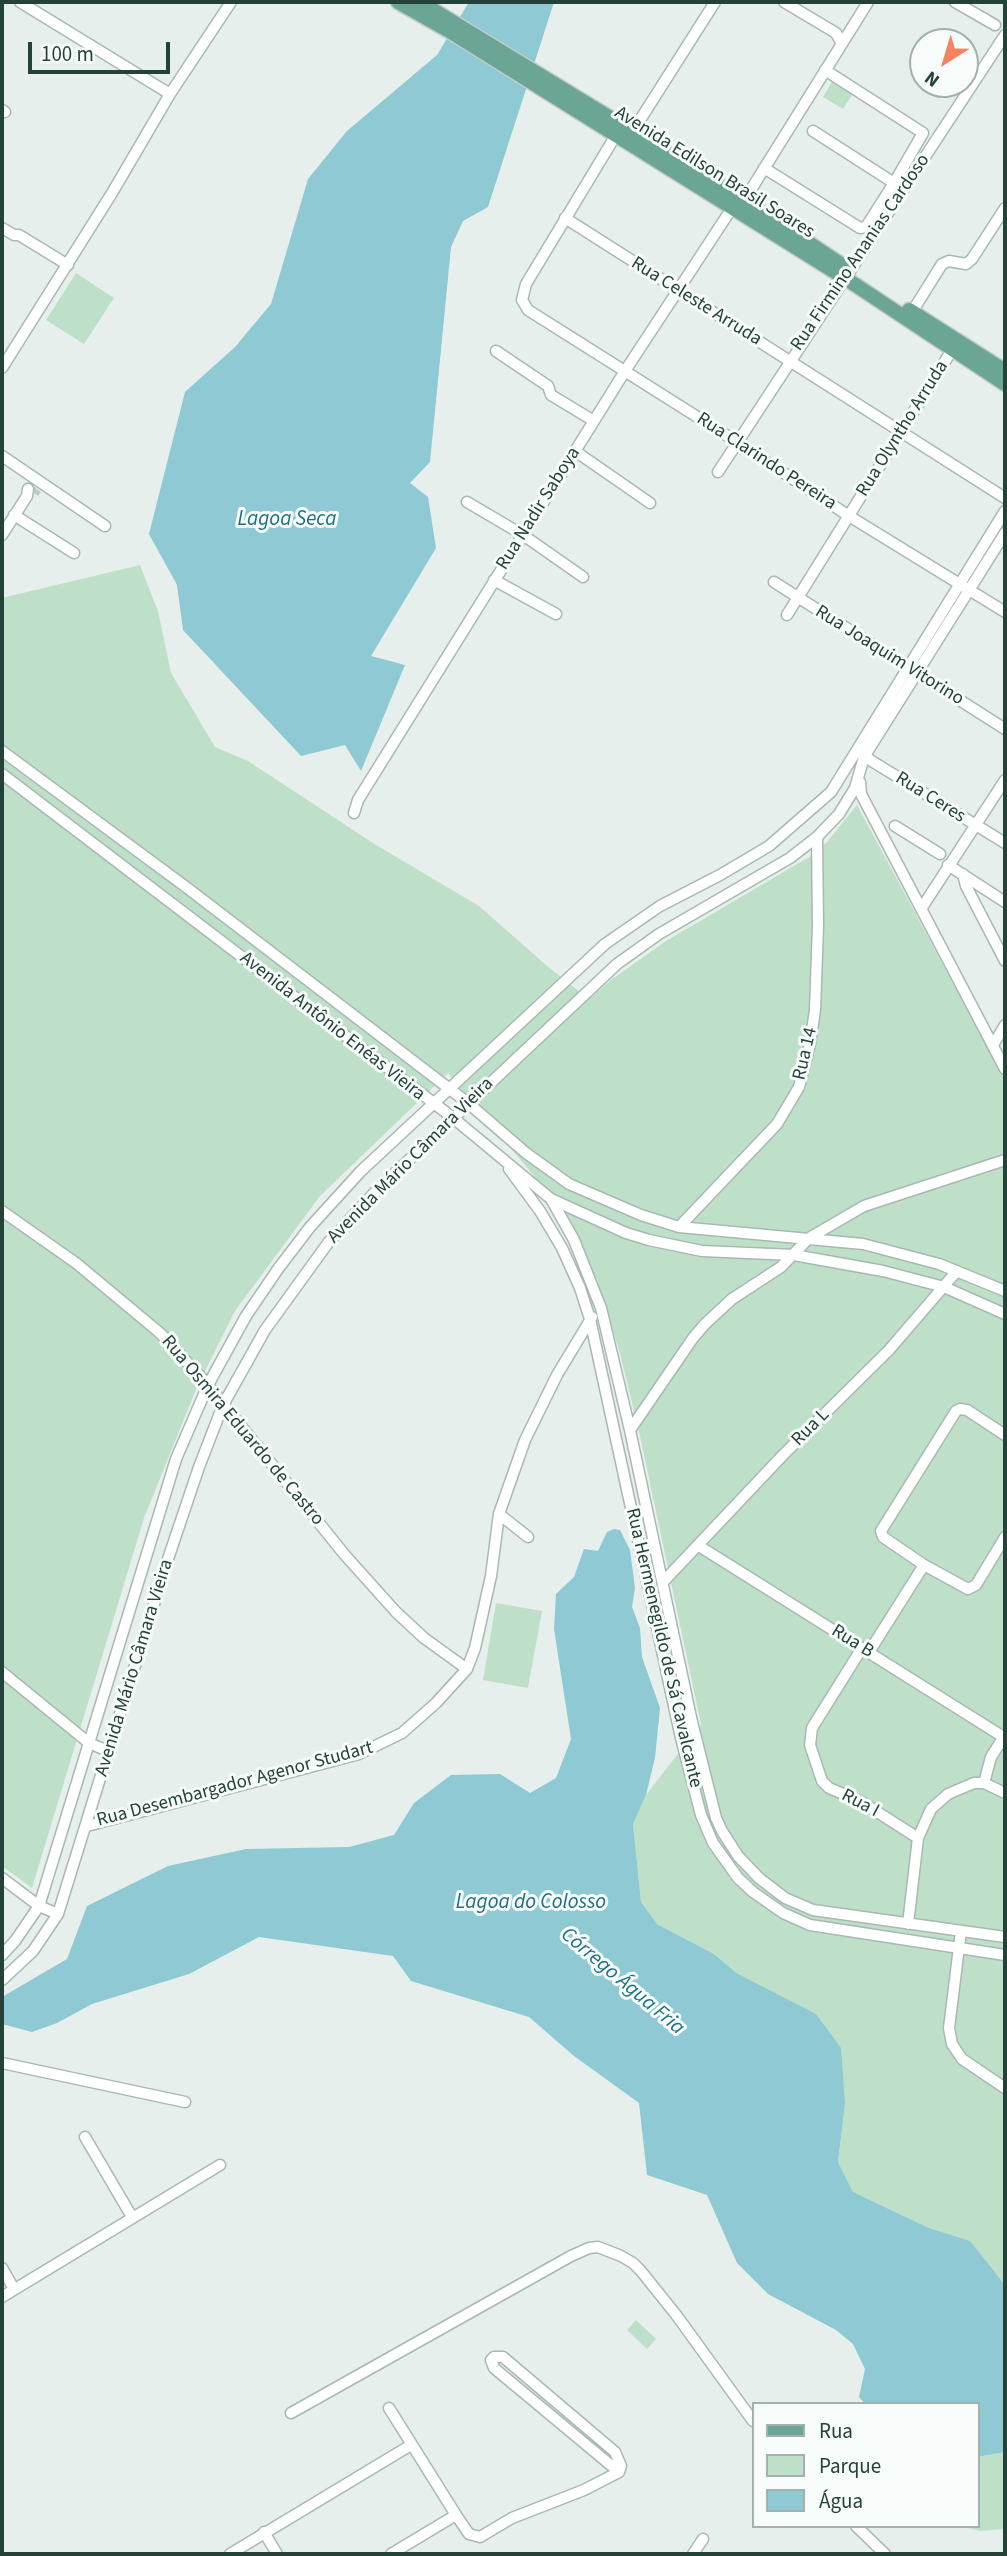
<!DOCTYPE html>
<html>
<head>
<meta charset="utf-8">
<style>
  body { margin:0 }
  #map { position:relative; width:1007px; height:2556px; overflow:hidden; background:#e6efeb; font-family:"Source Sans 3",sans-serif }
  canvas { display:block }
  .frame { position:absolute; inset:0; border:4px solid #24423a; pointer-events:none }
  .legend { position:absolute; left:752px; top:2402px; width:228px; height:126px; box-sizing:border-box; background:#f7fbf9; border:2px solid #a3b1ad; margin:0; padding:9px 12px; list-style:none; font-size:21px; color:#24423a }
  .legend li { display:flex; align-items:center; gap:14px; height:35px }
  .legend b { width:35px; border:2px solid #a3b1ad }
  .north { position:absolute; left:909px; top:28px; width:70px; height:70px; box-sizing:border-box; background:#f7fbf9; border:2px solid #a3b1ad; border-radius:50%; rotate:217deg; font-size:19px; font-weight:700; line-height:28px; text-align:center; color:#24423a }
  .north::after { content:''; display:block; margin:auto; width:24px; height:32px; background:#f4845f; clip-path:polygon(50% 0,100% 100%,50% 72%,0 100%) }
  .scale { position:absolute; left:28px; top:42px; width:142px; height:32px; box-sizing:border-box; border:4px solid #24423a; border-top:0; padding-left:9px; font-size:21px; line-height:24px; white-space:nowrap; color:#24423a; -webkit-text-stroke:5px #f7fbf9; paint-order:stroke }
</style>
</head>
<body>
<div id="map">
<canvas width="1007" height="2556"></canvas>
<div class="frame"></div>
<ul class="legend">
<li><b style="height:9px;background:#6aa596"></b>Rua</li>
<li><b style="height:19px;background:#bfe0c8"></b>Parque</li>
<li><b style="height:19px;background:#8ec9d4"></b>Água</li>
</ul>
<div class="north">N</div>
<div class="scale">100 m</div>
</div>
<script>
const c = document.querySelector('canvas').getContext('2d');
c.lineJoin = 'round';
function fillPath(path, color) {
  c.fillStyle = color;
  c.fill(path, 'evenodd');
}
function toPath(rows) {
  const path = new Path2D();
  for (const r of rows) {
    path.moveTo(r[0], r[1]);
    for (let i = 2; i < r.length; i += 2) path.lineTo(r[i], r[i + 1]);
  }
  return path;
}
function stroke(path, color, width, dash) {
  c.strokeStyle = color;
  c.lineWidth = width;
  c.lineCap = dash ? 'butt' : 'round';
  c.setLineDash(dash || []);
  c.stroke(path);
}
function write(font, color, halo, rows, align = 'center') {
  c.font = font + ' "Source Sans 3",sans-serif';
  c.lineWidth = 6;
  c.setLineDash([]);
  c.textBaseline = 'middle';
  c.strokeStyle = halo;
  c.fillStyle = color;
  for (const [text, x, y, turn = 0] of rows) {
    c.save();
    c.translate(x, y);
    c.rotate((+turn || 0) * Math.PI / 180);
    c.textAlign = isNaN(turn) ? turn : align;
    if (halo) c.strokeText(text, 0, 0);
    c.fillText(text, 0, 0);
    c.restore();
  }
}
const green = toPath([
  [832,82,852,95,843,109,823,97],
  [76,273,114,298,84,344,46,320],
  [140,565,158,611,171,673,215,747,248,761,376,845,479,906,547,966,589,999,611,980,666,941,809,857,827,842,857,805,1005,1080,1005,2285,969,2241,929,2228,853,2192,838,2162,845,2104,738,1974,714,1954,657,1924,641,1902,633,1824,646,1795,701,1724,640,1436,621,1357,598,1282,565,1213,448,1073,320,1196,235,1311,197,1387,144,1518,32,1888,2,1866,2,598],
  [496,1603,542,1611,528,1688,483,1680],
  [636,2320,656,2339,647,2349,627,2330],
  [1005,2452,1005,2529,980,2531,961,2526,977,2526,977,2457]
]);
const water = toPath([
  [469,2,554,2,488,207,463,221,451,247,430,462,410,483,428,497,436,548,371,656,405,665,361,771,345,745,301,756,183,630,177,585,149,534,185,392,235,347,271,304,308,179,347,131,437,55],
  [614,1529,620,1530,630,1550,635,1588,632,1607,640,1628,642,1657,660,1708,655,1758,646,1795,633,1824,641,1902,657,1924,714,1954,738,1974,816,2014,841,2048,845,2104,838,2162,853,2192,929,2228,970,2241,1005,2285,1005,2452,977,2457,977,2404,865,2404,859,2397,865,2369,853,2344,836,2330,768,2294,737,2263,707,2195,647,2175,639,2103,574,2056,529,2017,411,1981,393,1956,259,1937,189,1974,92,2004,57,2023,32,2032,2,2024,2,1997,67,1959,87,1906,168,1866,246,1849,349,1847,394,1835,414,1803,451,1775,500,1774,530,1793,556,1778,571,1739,554,1629,556,1594,574,1577,584,1549,598,1551,607,1532]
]);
const minorTunnel = toPath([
  [34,493,37,489]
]);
const minor = toPath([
  [20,2,170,94],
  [784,2,836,33,842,44],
  [955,2,995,25],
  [2,110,5,112],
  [633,131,715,2],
  [813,131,894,183],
  [616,135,526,284,522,300,528,310,737,442,849,516,1005,612],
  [764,168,860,228,866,227,894,183,923,133,825,70],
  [742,204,868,2],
  [565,218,1005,498],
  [2,228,14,235,19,235,68,265],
  [912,312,942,264,949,261,966,264,972,259,1005,208],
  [496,351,548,386,551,395,594,421],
  [2,368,112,193,170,94,231,2],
  [575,451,650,503],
  [2,456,105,526],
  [718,472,1005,35],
  [467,502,523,535,583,577],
  [14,515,74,553],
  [2,535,27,496,28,489],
  [494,580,556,614],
  [774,582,1005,729],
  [787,615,952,350],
  [2,751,186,887,468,1103,526,1153,569,1184,641,1215,679,1227,863,1244,939,1264,1005,1291],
  [860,751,870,760,1005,843],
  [2,774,452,1117,551,1199,626,1233,649,1240,702,1251,794,1255,883,1271,944,1287,1005,1314],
  [860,782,861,794,1005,1069],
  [354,813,358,800,625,371,732,208],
  [895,826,940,854],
  [948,865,1005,902],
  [963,874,966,886,1005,961],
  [921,909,1005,780],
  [993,1045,1005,1025],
  [509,1169,540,1211,562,1248,580,1288,590,1319,681,1738,701,1815,713,1843,738,1878,753,1892,783,1913,810,1925,1005,1955],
  [551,1199,574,1240,601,1308,630,1430,692,1722,716,1818,722,1831,738,1856,759,1878,785,1898,813,1910,1005,1937],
  [2,1211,76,1263,160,1333,208,1385,344,1554,396,1612,424,1638,467,1669],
  [679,1227,777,1124,799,1087,810,1044,815,1010,818,926,817,837],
  [630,1430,693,1338,705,1324,732,1299,781,1267,809,1238,864,1206,1005,1160],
  [1005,1435,967,1410,960,1409,956,1411,881,1531,883,1537,924,1565,968,1589,976,1585,1005,1537],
  [499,1514,528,1537],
  [699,1546,1005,1738],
  [663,1582,784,1454,889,1350,957,1271],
  [862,1648,812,1728,810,1745,822,1781,829,1788,860,1801,918,1838],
  [869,1652,924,1565],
  [2,1672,89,1743,110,1752],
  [984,1783,991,1757,1005,1735],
  [87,1826,359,1754,402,1733,436,1703,467,1669,475,1648,491,1576,499,1514,525,1440,557,1375,592,1317],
  [2,1878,39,1906,58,1914],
  [908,1924,918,1838,931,1809,948,1794,974,1783,984,1783,1005,1793],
  [961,1931,949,2028,952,2044,962,2059,1005,2088],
  [2,1955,15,1941,39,1906,176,1459,208,1385,246,1316,278,1269,310,1227,361,1171,605,944,660,906,720,875,769,846,831,792,1005,511],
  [2,1980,33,1951,58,1914,168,1559,199,1467,223,1405,265,1330,328,1243,378,1189,617,964,659,934,790,858,817,837,839,814,855,788,864,757,1005,533],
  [2,2063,185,2102],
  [85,2137,132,2217],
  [2,2268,14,2289],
  [2,2297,220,2165],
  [389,2408,456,2515],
  [291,2413,571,2256,589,2248,598,2247,621,2256,633,2263,641,2271,677,2316,753,2421],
  [856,2526,885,2554],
  [264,2532,277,2554],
  [230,2554,411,2445],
  [391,2554,456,2515,469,2534,480,2537,512,2518,584,2490,619,2472,621,2466,615,2452,503,2357,494,2357,491,2360,494,2368,619,2472],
  [693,2554,703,2539]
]);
const major = toPath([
  [398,2,451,32,845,278,1005,384],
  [420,2,735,194,848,269],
  [909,310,1005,371]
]);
const streetNames = [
  ["Avenida Edilson Brasil Soares",714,173,32],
  ["Rua Firmino Ananias Cardoso",861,253,-56],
  ["Rua Celeste Arruda",696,302,32],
  ["Rua Olyntho Arruda",903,429,-58],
  ["Rua Clarindo Pereira",766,462,33],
  ["Rua Nadir Saboya",539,509,-58],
  ["Rua Joaquim Vitorino",889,656,32],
  ["Rua Ceres",930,798,32],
  ["Avenida Antônio Enéas Vieira",332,1027,38],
  ["Rua 14",806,1054,-77],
  ["Avenida Mário Câmara Vieira",411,1161,-45],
  ["Rua L",811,1428,-45],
  ["Rua Osmira Eduardo de Castro",242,1431,50],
  ["Rua B",852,1642,32],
  ["Rua Hermenegildo de Sá Cavalcante",663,1648,77],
  ["Avenida Mário Câmara Vieira",135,1668,-73],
  ["Rua Desembargador Agenor Studart",235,1785,-15],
  ["Rua I",860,1804,28]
];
const waterNames = [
  ["Lagoa Seca",287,520],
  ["Lagoa do Colosso",531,1903],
  ["Córrego Água Fria",622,1982,40]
];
fillPath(green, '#bfe0c8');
fillPath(water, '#8ec9d4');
stroke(minorTunnel, '#bfccc8', 10, [10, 5]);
stroke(minor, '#a8b8b2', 13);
stroke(major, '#c2cac8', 17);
stroke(minor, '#fff', 10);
stroke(major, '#6aa596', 14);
write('19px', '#24423a', '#f7fbf9', streetNames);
write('italic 21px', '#1c6f80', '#f7fbf9', waterNames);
</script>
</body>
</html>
